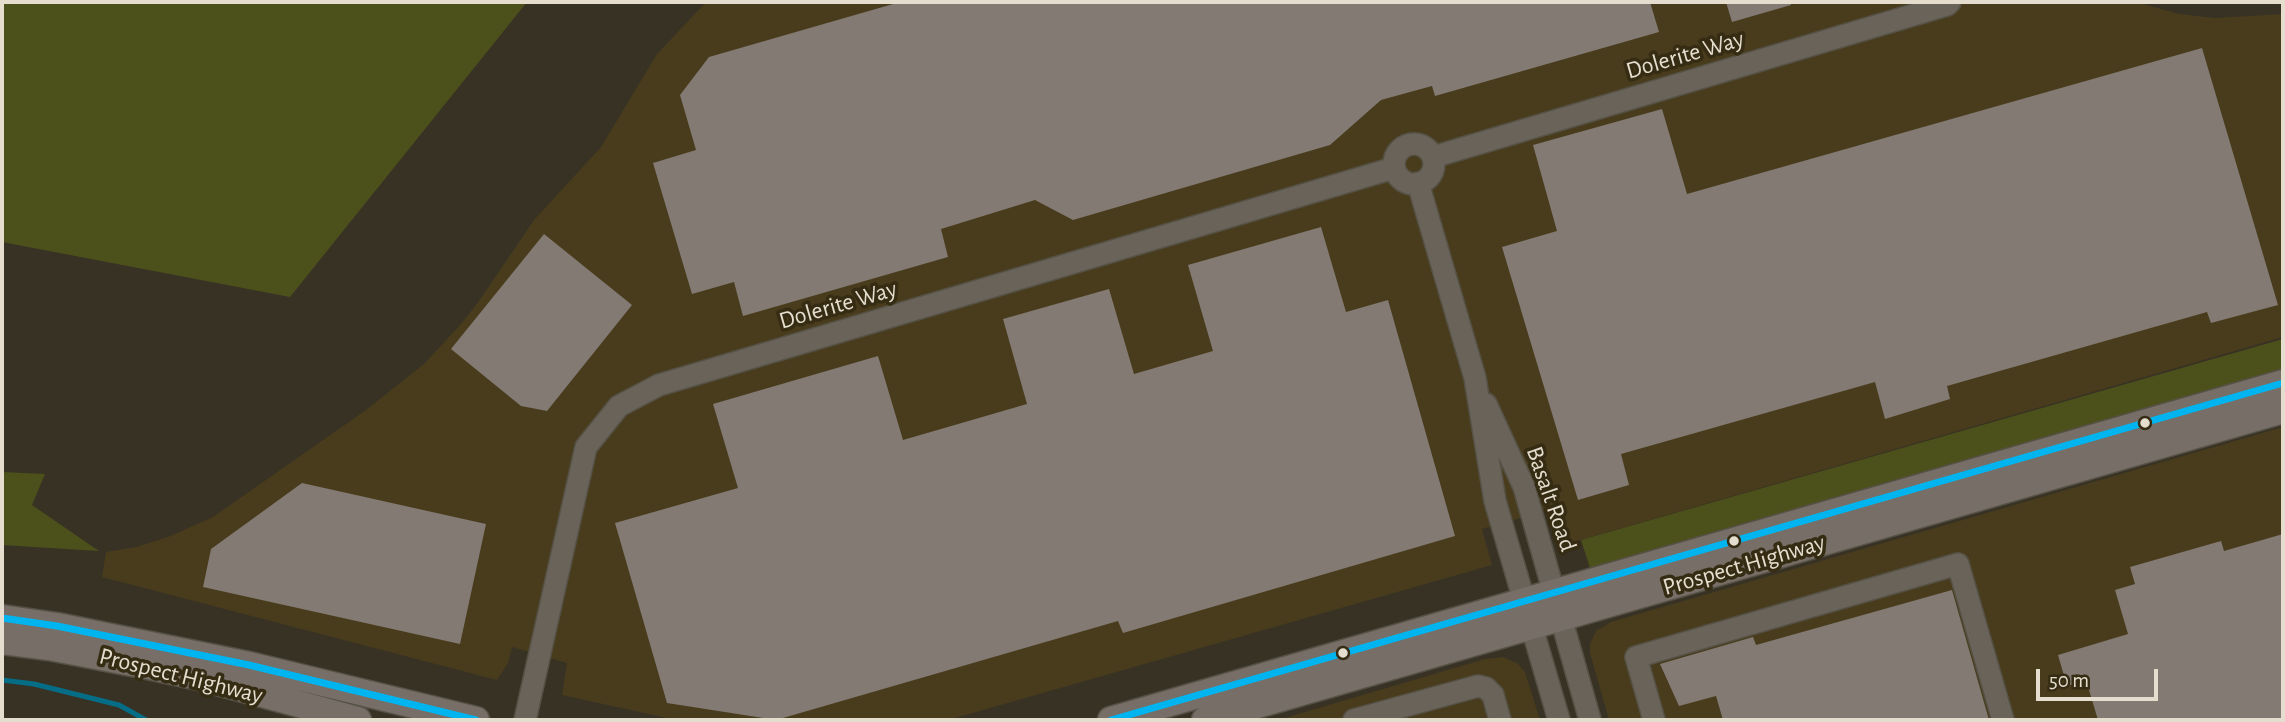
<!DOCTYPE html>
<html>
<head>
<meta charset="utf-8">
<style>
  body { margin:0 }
  #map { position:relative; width:2285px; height:722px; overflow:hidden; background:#383225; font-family:"Alegreya Sans",sans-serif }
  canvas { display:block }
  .frame { position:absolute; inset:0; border:4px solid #e5decf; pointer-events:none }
  .scale { position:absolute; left:2036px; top:669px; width:122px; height:32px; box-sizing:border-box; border:4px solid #e5decf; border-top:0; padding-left:9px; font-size:21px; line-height:24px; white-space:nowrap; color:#e5decf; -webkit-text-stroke:5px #362c13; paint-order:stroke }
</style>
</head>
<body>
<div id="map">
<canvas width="2285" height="722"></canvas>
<div class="frame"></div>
<div class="scale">50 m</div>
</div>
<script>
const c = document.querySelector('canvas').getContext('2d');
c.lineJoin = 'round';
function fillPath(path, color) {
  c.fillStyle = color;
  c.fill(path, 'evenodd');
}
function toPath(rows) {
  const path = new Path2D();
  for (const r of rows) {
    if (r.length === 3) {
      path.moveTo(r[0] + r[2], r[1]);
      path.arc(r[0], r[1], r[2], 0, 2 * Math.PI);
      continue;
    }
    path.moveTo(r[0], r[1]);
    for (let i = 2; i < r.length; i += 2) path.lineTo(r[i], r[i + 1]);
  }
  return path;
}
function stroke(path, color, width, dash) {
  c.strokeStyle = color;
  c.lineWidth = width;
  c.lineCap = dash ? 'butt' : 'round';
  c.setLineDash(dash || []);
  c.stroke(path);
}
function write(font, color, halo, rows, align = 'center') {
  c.font = font + ' "Alegreya Sans",sans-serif';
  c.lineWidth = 7;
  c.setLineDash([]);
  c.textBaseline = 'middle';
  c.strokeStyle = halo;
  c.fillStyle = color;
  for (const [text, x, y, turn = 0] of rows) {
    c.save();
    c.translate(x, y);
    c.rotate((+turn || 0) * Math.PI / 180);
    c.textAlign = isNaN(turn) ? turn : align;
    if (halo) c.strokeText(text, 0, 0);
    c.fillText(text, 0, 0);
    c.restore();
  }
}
const built = toPath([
  [706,2,2136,2,2179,14,2215,18,2283,14,2283,337,1563,545,1552,509,1482,529,1492,565,948,720,676,720,562,695,567,663,512,647,508,663,497,680,102,577,106,552,136,547,168,537,213,517,366,410,424,364,461,324,479,301,534,220,601,147,657,54],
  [2283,427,2283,720,1609,720,1590,653,1590,644,1596,631,1611,622],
  [1503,657,1518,664,1525,672,1540,720,1278,720,1485,659]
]);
const green = toPath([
  [2,2,527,2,290,297,2,242],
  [2283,339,2283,372,1591,571,1581,540],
  [2,472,45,474,32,505,99,551,2,545]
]);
const stream = toPath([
  [2,680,34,684,119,705,146,720]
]);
const building = toPath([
  [900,2,1650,2,1659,32,1435,96,1432,86,1381,100,1330,145,1073,220,1035,200,941,229,948,257,743,316,734,282,692,294,653,163,696,150,680,95,709,57],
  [1726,2,1790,2,1791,5,1732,22],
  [2202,48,2278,305,2211,323,2207,312,1947,386,1950,399,1885,419,1875,382,1621,454,1629,485,1578,500,1502,247,1557,231,1533,145,1662,109,1687,194],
  [1321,227,1346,312,1388,300,1455,536,1123,633,1118,621,776,720,667,703,615,523,738,488,713,404,878,356,903,440,1027,404,1003,319,1109,289,1134,374,1213,351,1188,265],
  [544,234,632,305,547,411,521,406,451,349],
  [302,483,486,524,460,644,203,587,211,549],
  [2283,534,2283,720,2098,720,2086,680,2067,686,2058,655,2128,634,2115,590,2135,584,2130,567,2221,541,2224,551],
  [1952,590,1989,720,1723,720,1716,696,1679,706,1660,664,1753,637,1756,645]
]);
const minor = toPath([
  [1414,164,20],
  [1433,157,1947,5,1950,2],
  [1418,183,1475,378,1495,501,1559,720],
  [1486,404,1524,487,1590,720],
  [525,720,586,447,619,406,659,385,1394,168],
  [1354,720,1478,686,1486,688,1493,695,1500,720],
  [1654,720,1636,657,1958,564,2003,720]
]);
const major = toPath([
  [2,618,57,626,249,665,476,720],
  [2,641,49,647,148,666,199,677,358,720],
  [1111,720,2283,383],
  [1205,720,2283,410]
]);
const bus1 = toPath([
  [2,618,57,626,249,665,476,720],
  [1111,720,2283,383]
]);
const markers = [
  [2145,423,6,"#e5decf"],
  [1734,541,6,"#e5decf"],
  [1343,653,6,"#e5decf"]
];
const streetNames = [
  ["Dolerite Way",1685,55,-16],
  ["Dolerite Way",838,305,-16],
  ["Basalt Road",1551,499,71],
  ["Prospect Highway",1744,565,-16],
  ["Prospect Highway",181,676,14]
];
fillPath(built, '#483c1d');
fillPath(green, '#4c511b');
stroke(stream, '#056d85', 5);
fillPath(building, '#837a73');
stroke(minor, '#565145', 24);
stroke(major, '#565145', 29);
stroke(minor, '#696359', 21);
stroke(major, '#776e67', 26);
stroke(bus1, '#00b5ef', 7);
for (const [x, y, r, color] of markers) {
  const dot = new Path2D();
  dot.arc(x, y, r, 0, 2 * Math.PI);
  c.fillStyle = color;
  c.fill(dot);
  stroke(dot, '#362c13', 2.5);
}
write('24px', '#e5decf', '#362c13', streetNames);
</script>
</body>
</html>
